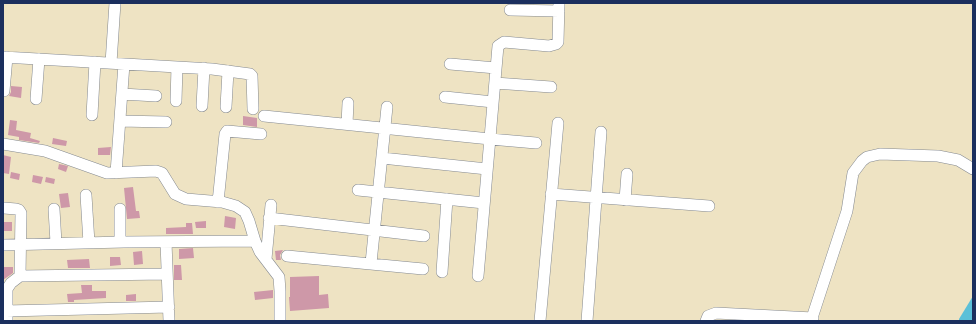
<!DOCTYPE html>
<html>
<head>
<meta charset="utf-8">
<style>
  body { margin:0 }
  #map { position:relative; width:976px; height:324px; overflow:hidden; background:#eee3c3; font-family:Mali,sans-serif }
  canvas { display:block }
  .frame { position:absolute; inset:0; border:4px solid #1b2f5e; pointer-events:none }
</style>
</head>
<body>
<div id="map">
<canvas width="976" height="324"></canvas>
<div class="frame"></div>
</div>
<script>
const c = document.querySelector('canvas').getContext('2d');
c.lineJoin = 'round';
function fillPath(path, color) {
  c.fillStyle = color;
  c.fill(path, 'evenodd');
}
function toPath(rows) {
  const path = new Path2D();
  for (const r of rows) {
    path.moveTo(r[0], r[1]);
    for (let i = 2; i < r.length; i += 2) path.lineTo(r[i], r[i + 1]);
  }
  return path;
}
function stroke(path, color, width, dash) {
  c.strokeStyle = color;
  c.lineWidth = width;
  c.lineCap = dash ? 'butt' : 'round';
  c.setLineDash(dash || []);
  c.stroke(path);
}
const water = toPath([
  [973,296,973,321,959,321,959,319]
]);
const building = toPath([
  [11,86,22,87,21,98,9,96,11,92],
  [243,116,257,118,257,127,243,125],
  [10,120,17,121,16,130,31,133,30,138,40,141,39,143,19,140,19,137,8,135],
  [53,138,67,141,66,146,52,144],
  [111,147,110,155,98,155,98,148],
  [3,155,11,157,9,174,3,173],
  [59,164,68,166,66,172,58,169],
  [11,172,20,174,19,180,10,178],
  [33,175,43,177,41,184,32,182],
  [46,177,55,179,54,184,45,182],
  [133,187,136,211,139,211,140,218,127,219,124,188],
  [68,193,70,207,61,208,59,194],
  [225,216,236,218,235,229,224,227],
  [206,221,206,228,196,228,195,222],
  [4,222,12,222,12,231,4,231],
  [186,223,192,223,193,234,166,234,166,228,186,227],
  [193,248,194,258,179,259,179,249],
  [283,250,280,255,281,260,276,260,275,251],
  [142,251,143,264,134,265,133,252],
  [110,257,120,257,121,265,110,266],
  [89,259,90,268,68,268,67,260],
  [174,265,181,265,182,280,174,280],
  [3,267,13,267,13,273,3,280],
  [319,276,319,295,328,294,329,308,290,311,289,297,290,297,290,277],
  [81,285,92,285,92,291,106,291,106,298,74,300,74,302,68,302,67,294,82,293],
  [273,290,273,298,255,300,254,292],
  [136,294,136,301,126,301,126,295]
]);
const minor = toPath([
  [510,10,559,11],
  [3,57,212,69,250,74,252,76,253,109],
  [111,63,115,3],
  [450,64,496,68],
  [495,83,551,87],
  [4,91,7,57],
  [122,94,156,96],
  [445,97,493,102],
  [36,99,39,59],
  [176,101,177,67],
  [202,106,204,68],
  [226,107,228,71],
  [92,115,95,62],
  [264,116,490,139,536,143],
  [120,121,166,122],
  [347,124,348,103],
  [3,144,45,151,107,173,156,171,162,173,175,194,186,199,222,202,236,206,245,212,249,221,255,241,260,252,279,277,280,291,280,321],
  [382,158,487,169],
  [116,173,124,64],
  [358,190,484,203],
  [551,194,709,206],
  [86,195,89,243],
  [625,200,627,174],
  [218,202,225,134,227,131,261,134],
  [4,208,16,209,19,210,21,213,20,276,167,274],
  [54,209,56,243],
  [120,209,120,242],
  [269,218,424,236],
  [166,242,169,321],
  [3,245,124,242,255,241],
  [287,256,423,269],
  [266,259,271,205],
  [371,263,387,107],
  [442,272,447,199],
  [478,276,498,46,504,42,549,46,556,44,558,42,559,3],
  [6,311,169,307],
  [7,321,7,289,11,283,20,276],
  [540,321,558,123],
  [587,321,601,132],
  [706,321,708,316,716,313,813,318],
  [811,321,847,211,853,173,862,161,867,157,880,154,938,156,958,160,973,169]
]);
fillPath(water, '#5bc0d8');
fillPath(building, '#ce98a8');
stroke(minor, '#848990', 12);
stroke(minor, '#fff', 11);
</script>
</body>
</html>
